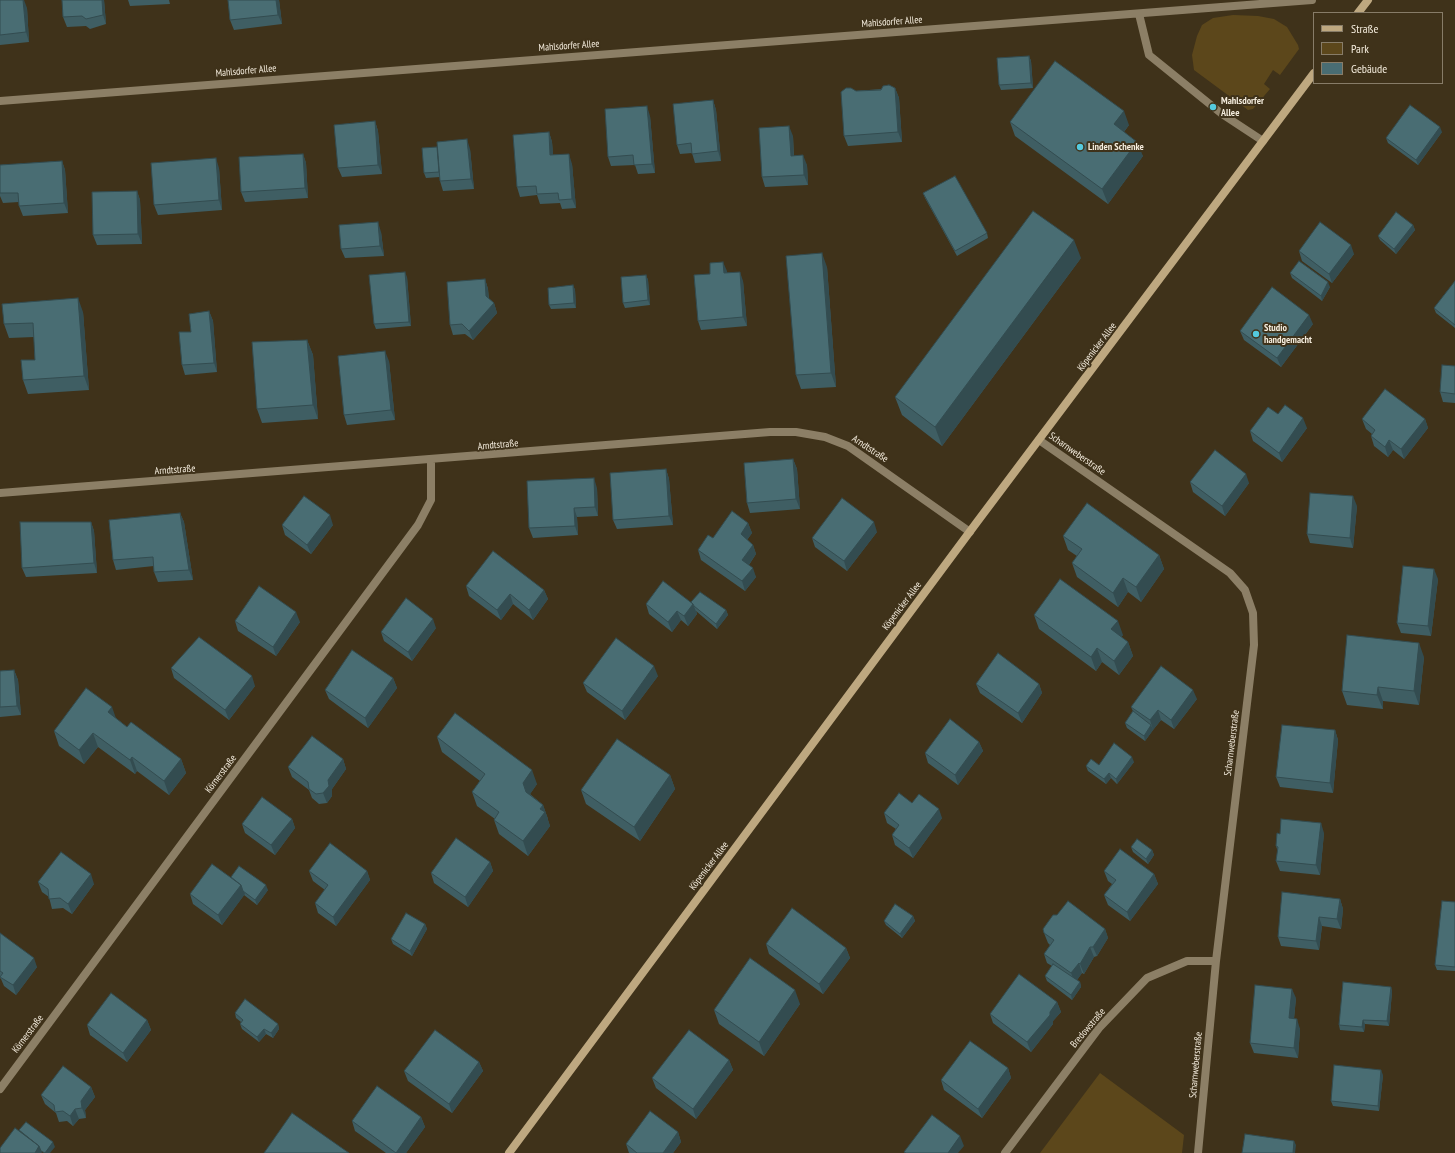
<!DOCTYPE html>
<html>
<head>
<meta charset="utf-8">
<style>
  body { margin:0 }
  #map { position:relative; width:1455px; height:1153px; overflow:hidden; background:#3f321a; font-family:"PT Sans Narrow",sans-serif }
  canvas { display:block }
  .legend { position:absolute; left:1313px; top:12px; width:130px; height:72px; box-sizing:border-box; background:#3f321a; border:1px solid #877c68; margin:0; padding:5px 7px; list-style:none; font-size:12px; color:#f4ecdd }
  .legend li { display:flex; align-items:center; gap:8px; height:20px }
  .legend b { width:20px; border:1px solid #877c68 }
</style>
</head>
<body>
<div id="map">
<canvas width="1455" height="1153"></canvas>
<ul class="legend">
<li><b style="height:5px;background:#bea880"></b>Straße</li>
<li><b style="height:11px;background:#5c471b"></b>Park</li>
<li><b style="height:11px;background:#496d73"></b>Gebäude</li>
</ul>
</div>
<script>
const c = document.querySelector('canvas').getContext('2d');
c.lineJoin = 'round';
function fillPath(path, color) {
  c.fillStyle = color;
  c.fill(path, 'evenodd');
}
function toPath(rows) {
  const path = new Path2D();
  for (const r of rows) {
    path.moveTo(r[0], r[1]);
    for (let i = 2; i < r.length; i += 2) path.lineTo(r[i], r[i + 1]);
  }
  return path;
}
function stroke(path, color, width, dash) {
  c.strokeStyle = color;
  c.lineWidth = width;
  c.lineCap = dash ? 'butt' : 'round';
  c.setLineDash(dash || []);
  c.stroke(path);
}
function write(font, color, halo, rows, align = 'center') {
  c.font = font + ' "PT Sans Narrow",sans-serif';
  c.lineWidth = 4;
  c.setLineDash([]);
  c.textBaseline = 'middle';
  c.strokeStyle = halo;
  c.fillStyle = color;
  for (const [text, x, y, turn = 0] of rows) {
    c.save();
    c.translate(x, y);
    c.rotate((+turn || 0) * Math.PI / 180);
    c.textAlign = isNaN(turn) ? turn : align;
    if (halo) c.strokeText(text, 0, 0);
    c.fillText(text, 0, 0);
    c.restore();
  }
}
const green = toPath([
  [1233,15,1258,16,1274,19,1287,27,1298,45,1299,49,1280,75,1273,70,1264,84,1270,89,1253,109,1248,110,1194,70,1192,55,1197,36,1202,25,1213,18],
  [1100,1073,1184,1135,1182,1153,1040,1153]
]);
const street = toPath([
  [1139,14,1149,55,1222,114,1263,141],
  [0,101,1312,0],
  [1039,440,1230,573,1245,590,1253,613,1254,645,1216,961,1198,1153],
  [0,493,770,432,796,432,825,437,848,446,970,532],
  [0,1089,418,525,431,500,431,460],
  [1005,1153,1099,1028,1147,978,1187,961,1216,961]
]);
const secondary = toPath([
  [1358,13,1368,0],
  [509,1153,977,522,1314,73]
]);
const wall = toPath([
  [0,0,27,8,29,42,0,45],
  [104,0,106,24,90,29,86,26,67,27,63,17],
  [128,0,169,0,170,4,130,6],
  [228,0,279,0,282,24,234,30,230,20],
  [1029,56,1031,61,1033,88,1001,90,999,85],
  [895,88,899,98,902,142,848,146,844,136,856,91],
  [713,100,716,110,721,161,695,163,692,153,680,154,677,145],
  [650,116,655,173,638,174,635,165,611,166,608,157],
  [375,121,378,131,382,174,342,177,338,168],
  [1010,122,1129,125,1124,132,1143,156,1108,204,1015,136],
  [549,132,552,142,553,155,572,164,576,208,562,209,560,203,540,204,537,195,520,197,517,187],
  [1442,132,1418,165,1388,143,1386,138],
  [793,136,794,156,807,165,808,185,765,187,762,177],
  [470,149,474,189,443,191,440,181,440,177,426,178,424,173],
  [303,154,306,163,308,198,245,202,241,192],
  [62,161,65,170,68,213,23,216,19,206,19,202,3,203,0,196,0,165],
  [219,168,222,210,158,215,154,205],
  [137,191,140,200,142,244,97,245,93,235],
  [923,193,987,233,988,238,957,256,925,198],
  [1413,225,1415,230,1396,254,1380,240,1378,236],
  [381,232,384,256,345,258,341,249],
  [1299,251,1354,254,1332,283,1302,261],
  [1081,258,942,446,902,415,895,397],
  [827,267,836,387,801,389,796,375],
  [727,271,727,273,743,281,747,326,701,330,698,321],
  [1290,273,1330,287,1322,301,1292,278],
  [646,275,648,280,650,305,625,308,623,303],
  [407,277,411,326,376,329,374,324],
  [485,279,488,289,489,299,494,303,497,313,473,340,465,334,453,335,450,325],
  [1455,281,1455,328,1436,313,1434,308],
  [573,285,575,290,576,308,551,309,549,305],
  [209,311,213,321,217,372,185,375,182,365],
  [83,312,89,390,28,394,23,380,35,360,34,337,9,338,4,324],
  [1313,324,1281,367,1244,340,1240,331],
  [307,340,313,355,318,419,262,423,257,409],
  [389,361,395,420,347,425,344,415],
  [1455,366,1455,403,1443,402,1440,392],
  [1362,419,1425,419,1428,428,1404,459,1393,450,1388,457,1374,446,1371,436,1372,434,1366,429],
  [1307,428,1282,462,1253,441,1250,431],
  [793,459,797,469,800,509,750,513,747,503],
  [666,469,669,479,673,525,617,529,613,520],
  [1190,482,1249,483,1225,516,1193,492],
  [597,488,598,516,577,517,578,535,533,538,529,528],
  [1357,506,1353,548,1310,543,1307,534],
  [180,513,184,522,193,580,158,582,154,572,154,566,116,570,113,560],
  [91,522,94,531,97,573,26,577,22,568],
  [748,523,752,533,747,540,753,545,756,554,749,565,756,577,745,591,701,560,698,550,713,538],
  [282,525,333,525,311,554,285,535],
  [877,532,847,571,815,547,812,538],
  [1063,536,1159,555,1164,569,1141,602,1128,592,1118,607,1077,577,1072,563,1077,556,1068,550],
  [1438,579,1431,636,1401,633,1397,623],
  [466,586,544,590,548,599,533,620,513,604,501,620,469,596],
  [691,602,726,610,728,615,717,629,696,611,697,614,688,626,681,620,672,632,649,614,646,604],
  [1034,615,1123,635,1121,637,1128,642,1133,656,1119,675,1102,662,1096,671,1039,629],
  [235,621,300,622,276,656,238,631],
  [436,628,412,661,384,641,381,632],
  [1424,657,1419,705,1383,701,1383,709,1347,705,1342,691],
  [171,668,255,686,229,720,174,678],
  [14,670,18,680,21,715,0,717,0,671],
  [658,676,625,720,587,692,583,683],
  [393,678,397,688,368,728,329,699,325,690],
  [976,684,1039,684,1042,693,1022,723,980,693],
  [1197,699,1174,729,1161,720,1153,730,1145,741,1127,728,1125,723,1133,711,1131,707],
  [116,718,127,727,181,759,186,773,169,795,137,771,135,774,98,747,84,764,59,746,54,731],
  [1335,730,1338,740,1333,793,1280,787,1276,777],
  [437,737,537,784,530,794,543,805,548,819,548,820,550,826,528,856,499,834,494,820,495,819,477,806,472,792,480,781,442,752],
  [979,742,983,751,958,785,928,763,925,753],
  [343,759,346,769,332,789,332,796,327,803,319,804,312,798,309,790,292,777,288,767],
  [1134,762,1117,784,1111,778,1106,784,1088,771,1086,766],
  [670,775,675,789,640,841,586,804,581,790],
  [912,803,942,818,913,858,895,845,892,835,896,829,887,823,884,813],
  [292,819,295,828,275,855,245,833,242,824],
  [1324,833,1320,875,1280,871,1276,861,1278,852,1276,846,1280,834],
  [1131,847,1152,850,1154,855,1148,864,1133,852],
  [490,862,493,871,468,907,434,883,431,873],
  [309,871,367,871,370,880,336,926,318,913,315,903,325,890,313,881],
  [1104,871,1154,874,1158,884,1130,921,1108,905,1104,895,1112,884,1108,881],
  [231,877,268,890,257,905,244,895,222,925,193,904,190,894],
  [38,882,94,884,72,914,63,908,52,909,49,897,42,892],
  [1340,899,1343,909,1341,929,1322,926,1319,950,1281,946,1278,937],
  [1455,902,1455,971,1437,970,1435,965],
  [913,916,915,921,902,938,886,925,884,921],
  [425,924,427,929,412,956,393,944,391,939],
  [1105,929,1108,938,1097,956,1094,957,1084,974,1082,973,1077,980,1080,982,1081,987,1072,1000,1047,981,1045,976,1052,966,1047,963,1044,954,1050,945,1048,943,1044,933],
  [0,933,37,967,16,995,4,986,1,979,0,978],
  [766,944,846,948,850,958,823,994,769,954],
  [1391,987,1392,992,1389,1026,1365,1024,1364,1032,1340,1030,1339,1025],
  [1296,998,1294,1019,1300,1029,1298,1058,1254,1053,1250,1043],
  [1057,1002,1061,1012,1053,1021,1053,1024,1031,1052,993,1023,990,1014],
  [800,1004,764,1056,719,1024,714,1010],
  [235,1013,278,1024,279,1029,273,1038,266,1034,259,1042,242,1029,240,1024,241,1022,236,1018],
  [147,1020,151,1030,127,1062,90,1035,87,1025],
  [729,1060,733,1070,696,1119,656,1088,652,1078],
  [479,1062,483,1071,452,1113,408,1081,404,1071],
  [1008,1068,1011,1078,982,1118,944,1090,941,1080],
  [1383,1075,1379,1111,1333,1106,1331,1101],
  [91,1087,95,1097,85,1110,86,1118,79,1119,73,1126,67,1121,59,1122,56,1113,45,1104,41,1095],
  [421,1117,425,1127,406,1153,386,1153,355,1131,352,1121],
  [678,1132,681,1142,673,1153,629,1153,626,1144]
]);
const shadedWall = toPath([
  [23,0,24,0,27,8,29,42,26,32],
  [102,0,104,0,106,24,103,15],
  [276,0,279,0,282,24,278,15],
  [1029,56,1031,61,1033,88,1031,83],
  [895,88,899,98,902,142,898,132],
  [713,100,716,110,721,161,718,151],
  [647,106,650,116,655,173,652,164],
  [1124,111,1129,125,1119,138,1114,124],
  [375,121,378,131,382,174,378,165],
  [789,126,793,136,794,166,791,156],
  [1440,127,1442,132,1418,165,1416,160],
  [549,132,552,142,554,165,550,155],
  [467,139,470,149,474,189,471,179],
  [1137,142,1143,156,1108,204,1102,189],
  [303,154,306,163,308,198,305,188],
  [569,154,572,164,576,208,572,199],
  [803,155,807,165,808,185,804,175],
  [216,158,219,168,222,210,219,200],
  [62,161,65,170,68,213,64,203],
  [137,191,140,200,142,244,138,234],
  [378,222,381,232,384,256,380,246],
  [1413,225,1415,230,1396,254,1394,249],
  [1074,240,1081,258,942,446,935,427],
  [1351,245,1354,254,1332,283,1329,274],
  [822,253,827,267,836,387,831,373],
  [723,262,727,271,728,282,724,273],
  [405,272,407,277,411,326,409,322],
  [740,272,743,281,747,326,743,317],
  [646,275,648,280,650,305,648,300],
  [485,279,488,289,489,306,486,296],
  [1328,282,1330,287,1322,301,1321,296],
  [573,285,575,290,576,308,574,303],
  [78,298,83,312,89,390,84,376],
  [494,303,497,313,473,340,469,331],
  [209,311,213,321,217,372,214,363],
  [1309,315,1313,324,1281,367,1277,358],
  [307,340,313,355,318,419,313,405],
  [385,351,389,361,395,420,391,410],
  [1303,418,1307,428,1282,462,1279,453],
  [1425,419,1428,428,1404,459,1401,449],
  [1389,440,1393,450,1388,457,1385,447],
  [793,459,797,469,800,509,796,499],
  [666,469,669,479,673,525,669,516],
  [1246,474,1249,483,1225,516,1222,506],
  [594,478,597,488,598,516,595,507],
  [1353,496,1357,506,1353,548,1350,538],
  [574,508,577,517,578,535,575,526],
  [180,513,184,522,193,580,189,570],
  [330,515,333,525,311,554,307,545],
  [91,522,94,531,97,573,94,563],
  [874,522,877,532,847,571,844,561],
  [748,523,752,533,744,544,741,534],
  [753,545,756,554,746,569,742,560],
  [1159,555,1164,569,1141,602,1136,587],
  [753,568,756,577,745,591,742,581],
  [1434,569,1438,579,1431,636,1428,626],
  [1123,578,1128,592,1118,607,1113,593],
  [544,590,548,599,533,620,529,610],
  [510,594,513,604,501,620,497,610],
  [693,604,697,614,688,626,684,616],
  [726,610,728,615,717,629,716,624],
  [677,611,681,620,672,632,668,622],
  [296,612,300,622,276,656,273,647],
  [433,619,436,628,412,661,408,652],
  [1118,621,1123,635,1116,643,1111,629],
  [1128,642,1133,656,1119,675,1114,661],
  [1419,643,1424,657,1419,705,1414,691],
  [1097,648,1102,662,1096,671,1091,657],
  [654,666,658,676,625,720,622,711],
  [14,670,18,680,21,715,17,706],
  [252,676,255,686,229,720,225,710],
  [393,678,397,688,368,728,365,718],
  [1039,684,1042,693,1022,723,1018,713],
  [1378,687,1383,701,1383,709,1377,695],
  [1193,690,1197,699,1174,729,1171,720],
  [112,707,117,721,108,712],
  [1158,710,1161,720,1153,730,1150,720],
  [1151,725,1153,730,1145,741,1144,736],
  [1335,730,1338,740,1333,793,1330,783],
  [93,733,98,747,84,764,79,750],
  [979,742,983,751,958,785,955,775],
  [132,757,137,771,135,774,130,760],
  [1132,757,1134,762,1117,784,1116,779],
  [181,759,186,773,169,795,164,781],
  [343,759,346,769,332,789,332,796,327,803,323,793,328,780],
  [532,770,537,784,528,797,523,783],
  [1109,773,1111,778,1106,784,1104,779],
  [670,775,675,789,640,841,634,827],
  [543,805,548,819,548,820,550,826,528,856,523,841],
  [939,809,942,818,913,858,909,848],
  [292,819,295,828,275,855,271,845],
  [1321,823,1324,833,1320,875,1316,865],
  [1152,850,1154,855,1148,864,1146,859],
  [490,862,493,871,468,907,465,897],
  [367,871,370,880,336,926,333,917],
  [91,874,94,884,72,914,68,904],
  [1154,874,1158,884,1130,921,1127,912],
  [241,885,245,894,222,925,218,915],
  [266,885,268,890,257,905,255,900],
  [1340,899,1343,909,1341,929,1337,919],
  [913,916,915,921,902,938,900,934],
  [1319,917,1322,926,1319,950,1316,941],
  [425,924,427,929,412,956,410,951],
  [1105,929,1108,938,1097,956,1093,947],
  [1090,947,1094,957,1084,974,1080,964],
  [846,948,850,958,823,994,819,984],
  [34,958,37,967,16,995,13,985],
  [1079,963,1082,973,1075,983,1071,973],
  [1080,982,1081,987,1072,1000,1071,995],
  [1391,987,1392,992,1389,1026,1387,1021],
  [1292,989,1296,998,1293,1028,1289,1018],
  [795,990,800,1004,764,1056,759,1042],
  [1057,1002,1061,1012,1053,1021,1053,1024,1031,1052,1027,1042],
  [1297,1019,1300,1029,1298,1058,1294,1048],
  [147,1020,151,1030,127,1062,123,1053],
  [1363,1020,1365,1024,1364,1032,1362,1027],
  [278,1024,279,1029,273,1038,271,1033],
  [264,1029,266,1034,259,1042,257,1037],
  [729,1060,733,1070,696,1119,693,1109],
  [479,1062,483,1071,452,1113,449,1104],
  [1008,1068,1011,1078,982,1118,978,1109],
  [1381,1070,1383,1075,1379,1111,1378,1106],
  [91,1087,95,1097,85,1110,86,1118,82,1108,81,1101],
  [75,1109,79,1119,73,1126,70,1116],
  [421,1117,425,1127,406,1153,396,1153],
  [678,1132,681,1142,673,1153,663,1153],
  [960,1136,964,1146,958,1153,948,1153],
  [1294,1141,1296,1145,1295,1153,1293,1153],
  [53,1142,55,1147,50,1153,45,1153],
  [39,1146,42,1153,35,1153]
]);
const building = toPath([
  [0,0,23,0,26,32,0,35,0,0],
  [62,0,102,0,103,15,86,19,82,16,63,17,62,0],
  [228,0,276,0,278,15,230,20,228,0],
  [1029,56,1031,83,999,85,997,58,1029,56],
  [1055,61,1124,111,1114,124,1137,142,1102,189,1010,122,1055,61],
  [889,85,895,88,898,132,844,136,841,92,846,88,851,88,856,91,881,90,883,86,889,85],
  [713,100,718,151,692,154,691,143,677,145,673,104,713,100],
  [1410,105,1440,127,1416,160,1386,138,1410,105],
  [647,106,652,164,634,165,633,155,608,157,605,109,647,106],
  [375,121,378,165,338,168,334,125,375,121],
  [789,126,791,156,803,155,804,175,762,177,759,128,789,126],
  [549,132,550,155,569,154,572,199,559,200,558,193,537,194,536,186,517,187,513,135,549,132],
  [467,139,471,179,440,181,437,142,467,139],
  [437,147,439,172,424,173,422,148,437,147],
  [303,154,305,188,241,192,239,157,303,154],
  [216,158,219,200,154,205,151,163,216,158],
  [62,161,64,203,19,206,18,193,0,193,0,165,62,161],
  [955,176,987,233,955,251,923,193,955,176],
  [137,191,138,234,93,235,92,192,137,191],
  [1033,211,1074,240,935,427,895,397,1033,211],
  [1396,212,1413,225,1394,249,1378,236,1396,212],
  [378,222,380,246,341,249,339,225,378,222],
  [1320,222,1351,245,1329,274,1299,251,1320,222],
  [822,253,831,373,796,375,786,256,822,253],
  [1299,261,1328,282,1321,296,1290,273,1299,261],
  [723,262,724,273,740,272,743,317,698,321,694,275,710,274,710,263,723,262],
  [405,272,409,322,374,324,369,275,405,272],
  [646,275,648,300,623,303,621,277,646,275],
  [485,279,486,296,494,303,469,331,462,324,450,325,447,282,485,279],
  [1455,281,1455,325,1434,308,1455,281],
  [573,285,574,303,549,305,548,288,573,285],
  [1272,287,1309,315,1277,358,1240,331,1272,287],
  [78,298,84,376,23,380,21,360,35,360,33,323,4,324,2,304,78,298],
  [209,311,214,363,182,365,179,332,191,332,189,314,209,311],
  [307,340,313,405,257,409,252,342,307,340],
  [385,351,391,410,344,415,338,356,385,351],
  [1442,365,1455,366,1455,394,1440,392,1442,365],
  [1385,389,1425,419,1401,449,1389,440,1385,447,1371,436,1375,430,1362,419,1385,389],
  [1285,405,1303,418,1279,453,1250,431,1268,407,1278,414,1285,405],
  [1215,450,1246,474,1222,506,1190,482,1215,450],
  [793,459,796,499,747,503,744,463,793,459],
  [666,469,669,516,613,520,610,473,666,469],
  [594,478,595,507,574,508,575,526,529,528,527,481,594,478],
  [1310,493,1353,496,1350,538,1307,534,1310,493],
  [304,496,330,515,307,545,282,525,304,496],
  [842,498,874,522,844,561,812,538,842,498],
  [1087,503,1159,555,1136,587,1123,578,1113,593,1072,563,1082,549,1063,536,1087,503],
  [732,511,748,523,741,534,753,545,742,560,753,568,742,581,698,550,708,535,713,538,732,511],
  [180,513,189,570,154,572,153,557,113,560,109,520,180,513],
  [20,522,91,522,94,563,22,568,20,522],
  [493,551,544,590,529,610,510,594,497,610,466,586,493,551],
  [1403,566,1434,569,1428,626,1397,623,1403,566],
  [1060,579,1118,621,1111,629,1128,642,1114,661,1097,648,1091,657,1034,615,1060,579],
  [663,581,693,604,684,616,677,611,668,622,646,604,663,581],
  [259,586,296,612,273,647,235,621,259,586],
  [700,592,726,610,716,624,694,606,693,604,691,602,700,592],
  [406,598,433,619,408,652,381,632,406,598],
  [1347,635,1419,643,1414,691,1378,687,1377,695,1342,691,1347,635],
  [199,637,252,676,225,710,171,668,199,637],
  [616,638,654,666,622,711,583,683,616,638],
  [352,650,393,678,365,718,325,690,352,650],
  [998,653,1039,684,1018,713,976,684,998,653],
  [1161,666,1193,690,1171,720,1158,710,1150,720,1131,707,1161,666],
  [14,670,17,706,0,707,0,671,14,670],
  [86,688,112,707,108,712,127,727,131,722,181,759,164,781,132,757,130,760,93,733,79,750,54,731,86,688],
  [1133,711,1151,725,1144,736,1125,723,1133,711],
  [455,713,532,770,523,783,526,792,543,805,540,809,545,812,523,841,494,820,499,812,472,792,485,774,437,737,455,713],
  [950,719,979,742,955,775,925,753,950,719],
  [1282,725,1335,730,1330,783,1276,777,1282,725],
  [312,736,343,759,328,780,329,786,323,793,316,794,309,789,308,782,288,767,312,736],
  [617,739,670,775,634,827,581,790,617,739],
  [1114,743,1132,757,1116,779,1109,773,1104,779,1086,766,1091,759,1099,765,1114,743],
  [899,793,912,803,919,794,939,809,909,848,892,835,899,825,884,813,899,793],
  [262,797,292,819,271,845,242,824,262,797],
  [1281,819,1321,823,1316,865,1276,861,1278,847,1276,846,1277,833,1280,834,1281,819],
  [456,838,490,862,465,897,431,873,456,838],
  [1137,839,1152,850,1146,859,1131,847,1137,839],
  [330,843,367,871,333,917,315,903,328,885,309,871,330,843],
  [1120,849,1154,874,1127,912,1104,895,1116,880,1104,871,1120,849],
  [61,852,91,874,68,904,60,898,49,899,48,889,38,882,61,852],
  [212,864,241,885,218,915,190,894,212,864],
  [239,866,266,885,255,900,243,891,241,885,231,877,239,866],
  [1282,892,1340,899,1337,919,1319,917,1316,941,1278,937,1282,892],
  [1068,901,1105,929,1093,947,1090,947,1080,964,1079,963,1071,973,1044,954,1054,940,1044,933,1043,929,1053,915,1057,915,1068,901],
  [1442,901,1455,902,1455,967,1435,965,1442,901],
  [895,904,913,916,900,934,884,921,895,904],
  [792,908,846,948,819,984,766,944,792,908],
  [406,913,425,924,410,951,391,939,406,913],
  [0,933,34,958,13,985,0,977,3,973,0,971,0,933],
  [750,958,795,990,759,1042,714,1010,750,958],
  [1053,964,1080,982,1071,995,1045,976,1053,964],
  [1019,974,1057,1002,1050,1012,1050,1015,1027,1042,990,1014,1019,974],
  [1343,982,1391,987,1387,1021,1363,1020,1362,1027,1339,1025,1343,982],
  [1255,985,1292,989,1289,1018,1297,1019,1294,1048,1250,1043,1255,985],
  [111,993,147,1020,123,1053,87,1025,111,993],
  [245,999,278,1024,271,1033,264,1029,257,1037,240,1024,243,1020,235,1013,245,999],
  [435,1030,479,1062,449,1104,404,1071,435,1030],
  [689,1030,729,1060,693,1109,652,1078,689,1030],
  [970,1041,1008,1068,978,1109,941,1080,970,1041],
  [1334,1065,1381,1070,1378,1106,1331,1101,1334,1065],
  [63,1066,91,1087,81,1101,82,1108,75,1109,70,1116,63,1111,55,1112,54,1105,41,1095,63,1066],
  [377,1086,421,1117,396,1153,352,1121,377,1086],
  [650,1111,678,1132,663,1153,637,1153,626,1144,650,1111],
  [292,1113,349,1153,264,1153,292,1113],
  [932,1115,960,1136,948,1153,906,1153,904,1152,932,1115],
  [26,1122,53,1142,45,1153,41,1151,39,1146,19,1130,26,1122],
  [15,1128,39,1146,35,1153,0,1153,0,1148,15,1128],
  [1245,1134,1294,1141,1293,1153,1242,1153,1245,1134]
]);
const markers = [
  [1213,107,4,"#54cade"],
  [1080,147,4,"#54cade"],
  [1256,334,4,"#54cade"]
];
const streetNames = [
  ["Mahlsdorfer Allee",892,22,-4],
  ["Mahlsdorfer Allee",569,46,-4],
  ["Mahlsdorfer Allee",246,71,-5],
  ["Köpenicker Allee",1097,347,-53],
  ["Arndtstraße",498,445,-5],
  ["Arndtstraße",870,449,33],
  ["Scharnweberstraße",1077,454,35],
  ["Arndtstraße",175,470,-4],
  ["Köpenicker Allee",902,606,-53],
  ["Scharnweberstraße",1232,743,-83],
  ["Körnerstraße",221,774,-53],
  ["Köpenicker Allee",709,866,-53],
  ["Bredowstraße",1088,1028,-50],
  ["Körnerstraße",28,1034,-53],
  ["Scharnweberstraße",1196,1065,-85]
];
const poiNames = [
  ["Mahlsdorfer",1221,101],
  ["Allee",1221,113],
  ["Linden Schenke",1088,147],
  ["Studio",1264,328],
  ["handgemacht",1264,340]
];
fillPath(green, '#5c471b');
stroke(street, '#8c7f66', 8);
stroke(secondary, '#bea880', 8);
fillPath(wall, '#3f5e63');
fillPath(shadedWall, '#334c50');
fillPath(building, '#496d73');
stroke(building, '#334c50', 1);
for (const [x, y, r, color] of markers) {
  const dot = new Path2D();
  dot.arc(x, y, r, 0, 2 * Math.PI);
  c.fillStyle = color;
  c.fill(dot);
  stroke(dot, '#3f321a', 1.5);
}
write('10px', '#f4ecdd', '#3f321a', streetNames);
write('bold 10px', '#f4ecdd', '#3f321a', poiNames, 'left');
</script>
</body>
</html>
